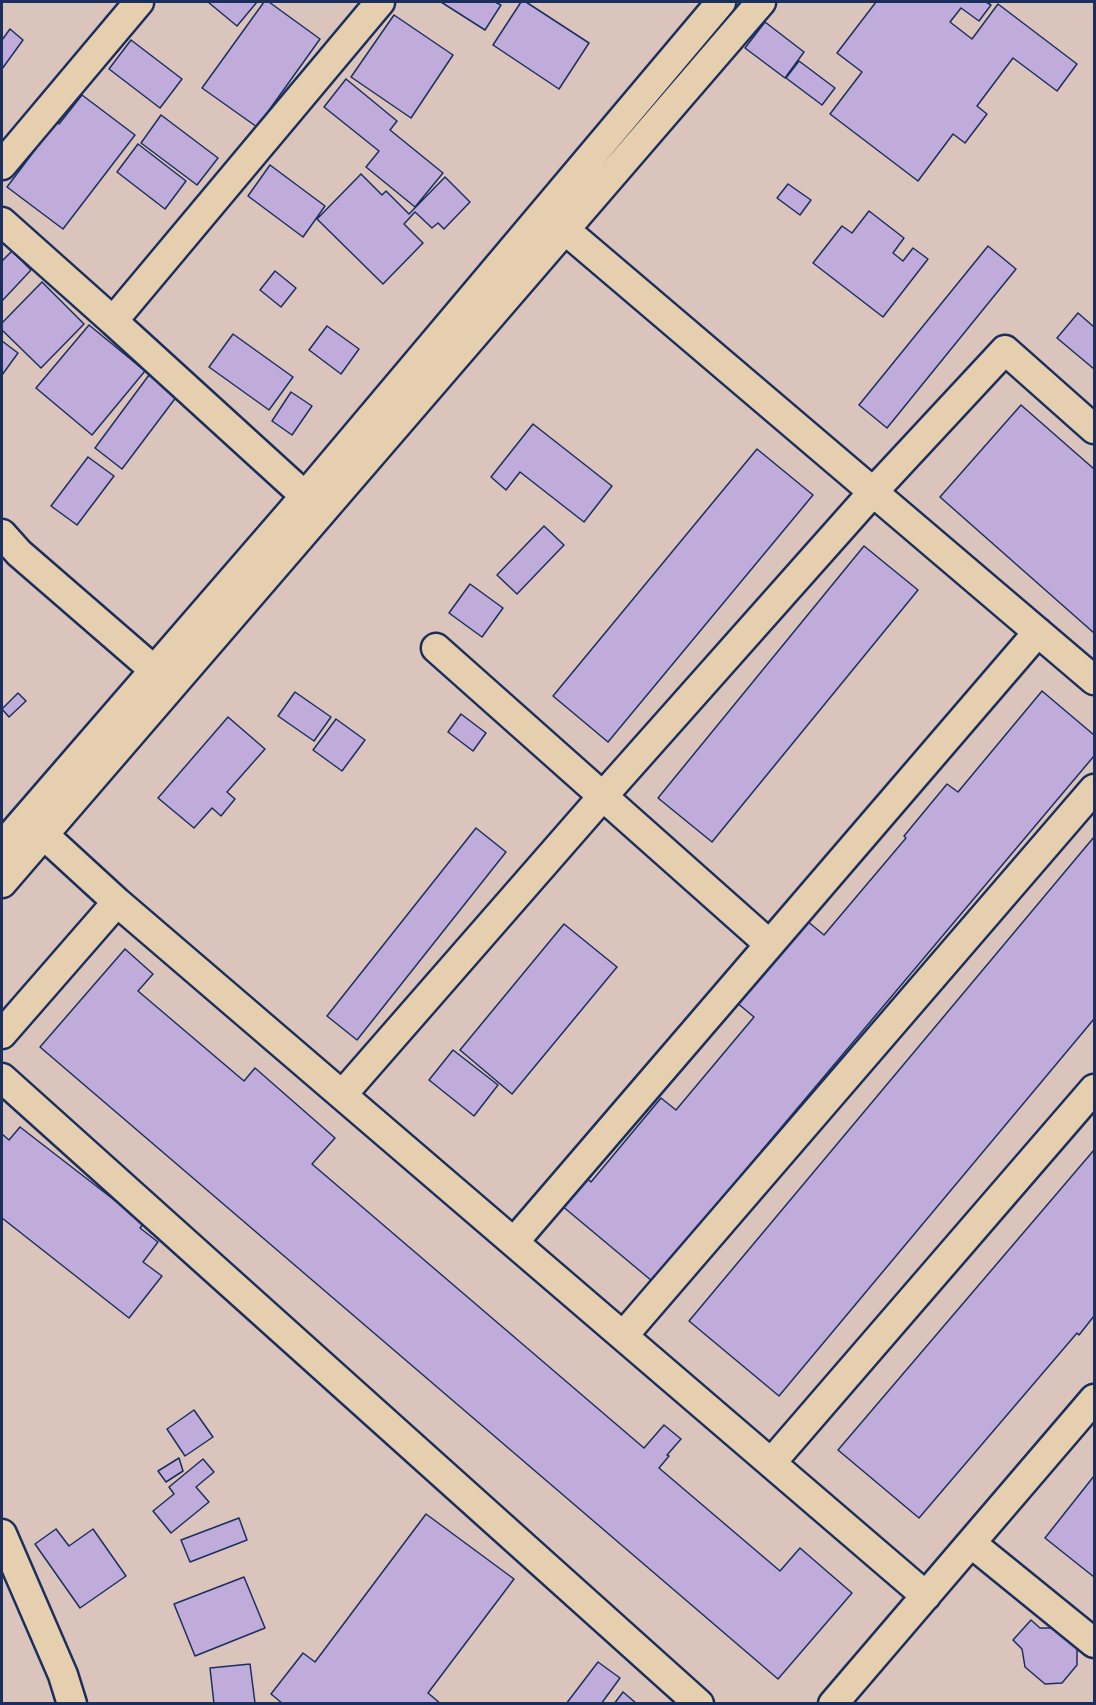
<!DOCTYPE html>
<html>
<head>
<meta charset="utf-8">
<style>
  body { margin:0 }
  #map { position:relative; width:1096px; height:1705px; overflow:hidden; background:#dac4bc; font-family:Mynerve,sans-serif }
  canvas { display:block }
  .frame { position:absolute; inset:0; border:3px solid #1b2f5e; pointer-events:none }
</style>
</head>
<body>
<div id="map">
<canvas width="1096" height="1705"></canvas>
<div class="frame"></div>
</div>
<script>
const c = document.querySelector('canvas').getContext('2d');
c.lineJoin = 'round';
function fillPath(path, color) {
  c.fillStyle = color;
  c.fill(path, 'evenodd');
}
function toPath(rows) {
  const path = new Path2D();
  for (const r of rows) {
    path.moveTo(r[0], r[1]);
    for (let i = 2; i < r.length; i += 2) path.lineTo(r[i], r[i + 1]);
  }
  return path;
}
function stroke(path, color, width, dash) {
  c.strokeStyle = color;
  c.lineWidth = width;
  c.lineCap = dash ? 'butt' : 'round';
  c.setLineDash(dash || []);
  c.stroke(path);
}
const building = toPath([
  [208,2,257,2,237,26,208,2],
  [264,2,269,2,320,39,257,127,202,88,264,2],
  [441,2,495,2,501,5,485,30,441,2],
  [521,2,526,2,589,43,559,89,493,45,521,2],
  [876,2,986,2,991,5,979,21,961,8,950,22,972,39,998,4,1077,64,1057,91,1013,58,977,106,987,114,965,143,953,134,918,181,830,114,862,72,837,53,876,2],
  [394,15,453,55,411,118,351,77,394,15],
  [765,22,804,52,785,78,745,48,765,22],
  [10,29,23,40,2,69,2,40,10,29],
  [131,40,182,79,160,108,109,69,131,40],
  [799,61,835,88,822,105,786,78,799,61],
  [346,79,397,121,390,130,443,173,415,207,366,167,379,151,324,107,346,79],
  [82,95,135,135,63,229,7,187,56,122,59,124,82,95],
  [161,115,218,158,197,185,141,143,161,115],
  [138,144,186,181,165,209,117,172,138,144],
  [270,165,325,206,303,237,248,196,270,165],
  [361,174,382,195,386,191,409,214,445,177,470,202,444,229,438,223,432,228,415,212,404,224,423,243,383,284,317,219,361,174],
  [788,184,811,200,800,215,777,198,788,184],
  [869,211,904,238,893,253,903,261,913,248,928,259,883,317,813,263,842,226,852,233,869,211],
  [988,246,1016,269,887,428,859,405,988,246],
  [12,251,31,270,2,301,2,261,12,251],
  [275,271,296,288,281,307,260,290,275,271],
  [42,282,84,324,41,368,2,330,2,323,42,282],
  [1078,313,1094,327,1094,369,1057,338,1078,313],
  [89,325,145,371,92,435,36,388,89,325],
  [327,326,359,349,341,374,309,350,327,326],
  [233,334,293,377,269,410,209,367,233,334],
  [2,341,18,353,2,375,2,341],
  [149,375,177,396,122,469,95,448,149,375],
  [291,392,312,406,292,435,272,421,291,392],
  [1021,405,1094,469,1094,633,940,497,1021,405],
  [533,424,612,486,584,522,520,472,506,490,491,477,533,424],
  [757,449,813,495,608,742,553,696,757,449],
  [88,457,114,476,77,525,51,506,88,457],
  [544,526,564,545,517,594,497,575,544,526],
  [864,546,918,590,712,842,658,798,864,546],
  [470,584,503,608,482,637,449,613,470,584],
  [1042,691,1094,735,1094,756,652,1281,555,1200,579,1171,591,1182,661,1098,676,1110,754,1017,736,1002,806,920,824,935,906,838,904,836,947,784,958,792,1042,691],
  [295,692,331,717,314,741,278,716,295,692],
  [18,693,26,701,9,717,2,709,18,693],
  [461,714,486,733,473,751,448,732,461,714],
  [228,717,265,749,227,792,235,799,221,816,212,808,194,828,158,798,228,717],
  [336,719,365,740,342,771,313,750,336,719],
  [476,828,506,852,357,1040,327,1016,476,828],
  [1094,837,1094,1019,779,1396,689,1321,1094,837],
  [564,924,617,967,512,1094,460,1050,564,924],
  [125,949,153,974,138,991,244,1081,255,1068,335,1138,312,1164,644,1448,664,1425,681,1439,667,1455,669,1456,659,1468,780,1571,800,1548,852,1593,778,1679,40,1047,125,949],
  [453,1050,498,1085,474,1116,429,1080,453,1050],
  [20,1127,144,1223,140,1228,158,1242,143,1262,162,1276,129,1318,2,1218,2,1134,9,1140,20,1127],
  [1094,1150,1094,1316,1079,1335,1077,1333,919,1518,838,1450,1094,1150],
  [194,1410,213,1437,185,1456,167,1429,194,1410],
  [179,1458,183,1471,166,1482,158,1471,179,1458],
  [203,1459,214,1472,196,1487,209,1502,171,1533,153,1511,174,1494,169,1487,203,1459],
  [1094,1476,1094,1577,1045,1538,1094,1476],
  [426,1514,514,1579,428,1693,441,1704,283,1704,271,1694,303,1653,315,1662,426,1514],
  [239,1518,247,1540,190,1562,181,1540,239,1518],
  [56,1529,69,1546,93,1529,126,1576,80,1608,35,1544,56,1529],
  [244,1577,265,1628,195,1656,174,1604,244,1577],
  [1031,1620,1040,1628,1058,1628,1077,1647,1077,1665,1062,1683,1045,1684,1025,1667,1022,1649,1013,1640,1031,1620],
  [598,1662,620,1678,601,1704,566,1704,598,1662],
  [250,1664,255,1703,214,1704,210,1668,250,1664],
  [623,1692,637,1704,614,1704,623,1692]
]);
const minor = toPath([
  [2,165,139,2],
  [550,217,1094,680],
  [2,222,113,321],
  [305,496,113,321,380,2],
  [2,534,19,553,154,670],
  [436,648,769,944],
  [44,835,117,902],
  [2,846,305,496,721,2],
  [2,883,761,2],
  [2,1034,117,902,926,1596],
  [2,1078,699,1704],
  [342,1095,603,796,873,492,1005,350,1094,429],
  [514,1242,1038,632],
  [623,1336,1094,789],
  [771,1463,1094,1089],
  [2,1534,63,1675,72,1704],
  [971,1543,1094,1643],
  [833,1704,1094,1399]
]);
fillPath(building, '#bfacdb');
stroke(building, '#1b2f5e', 1.5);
stroke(minor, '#1b2f5e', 33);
stroke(minor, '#e6cfaf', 28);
</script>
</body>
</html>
